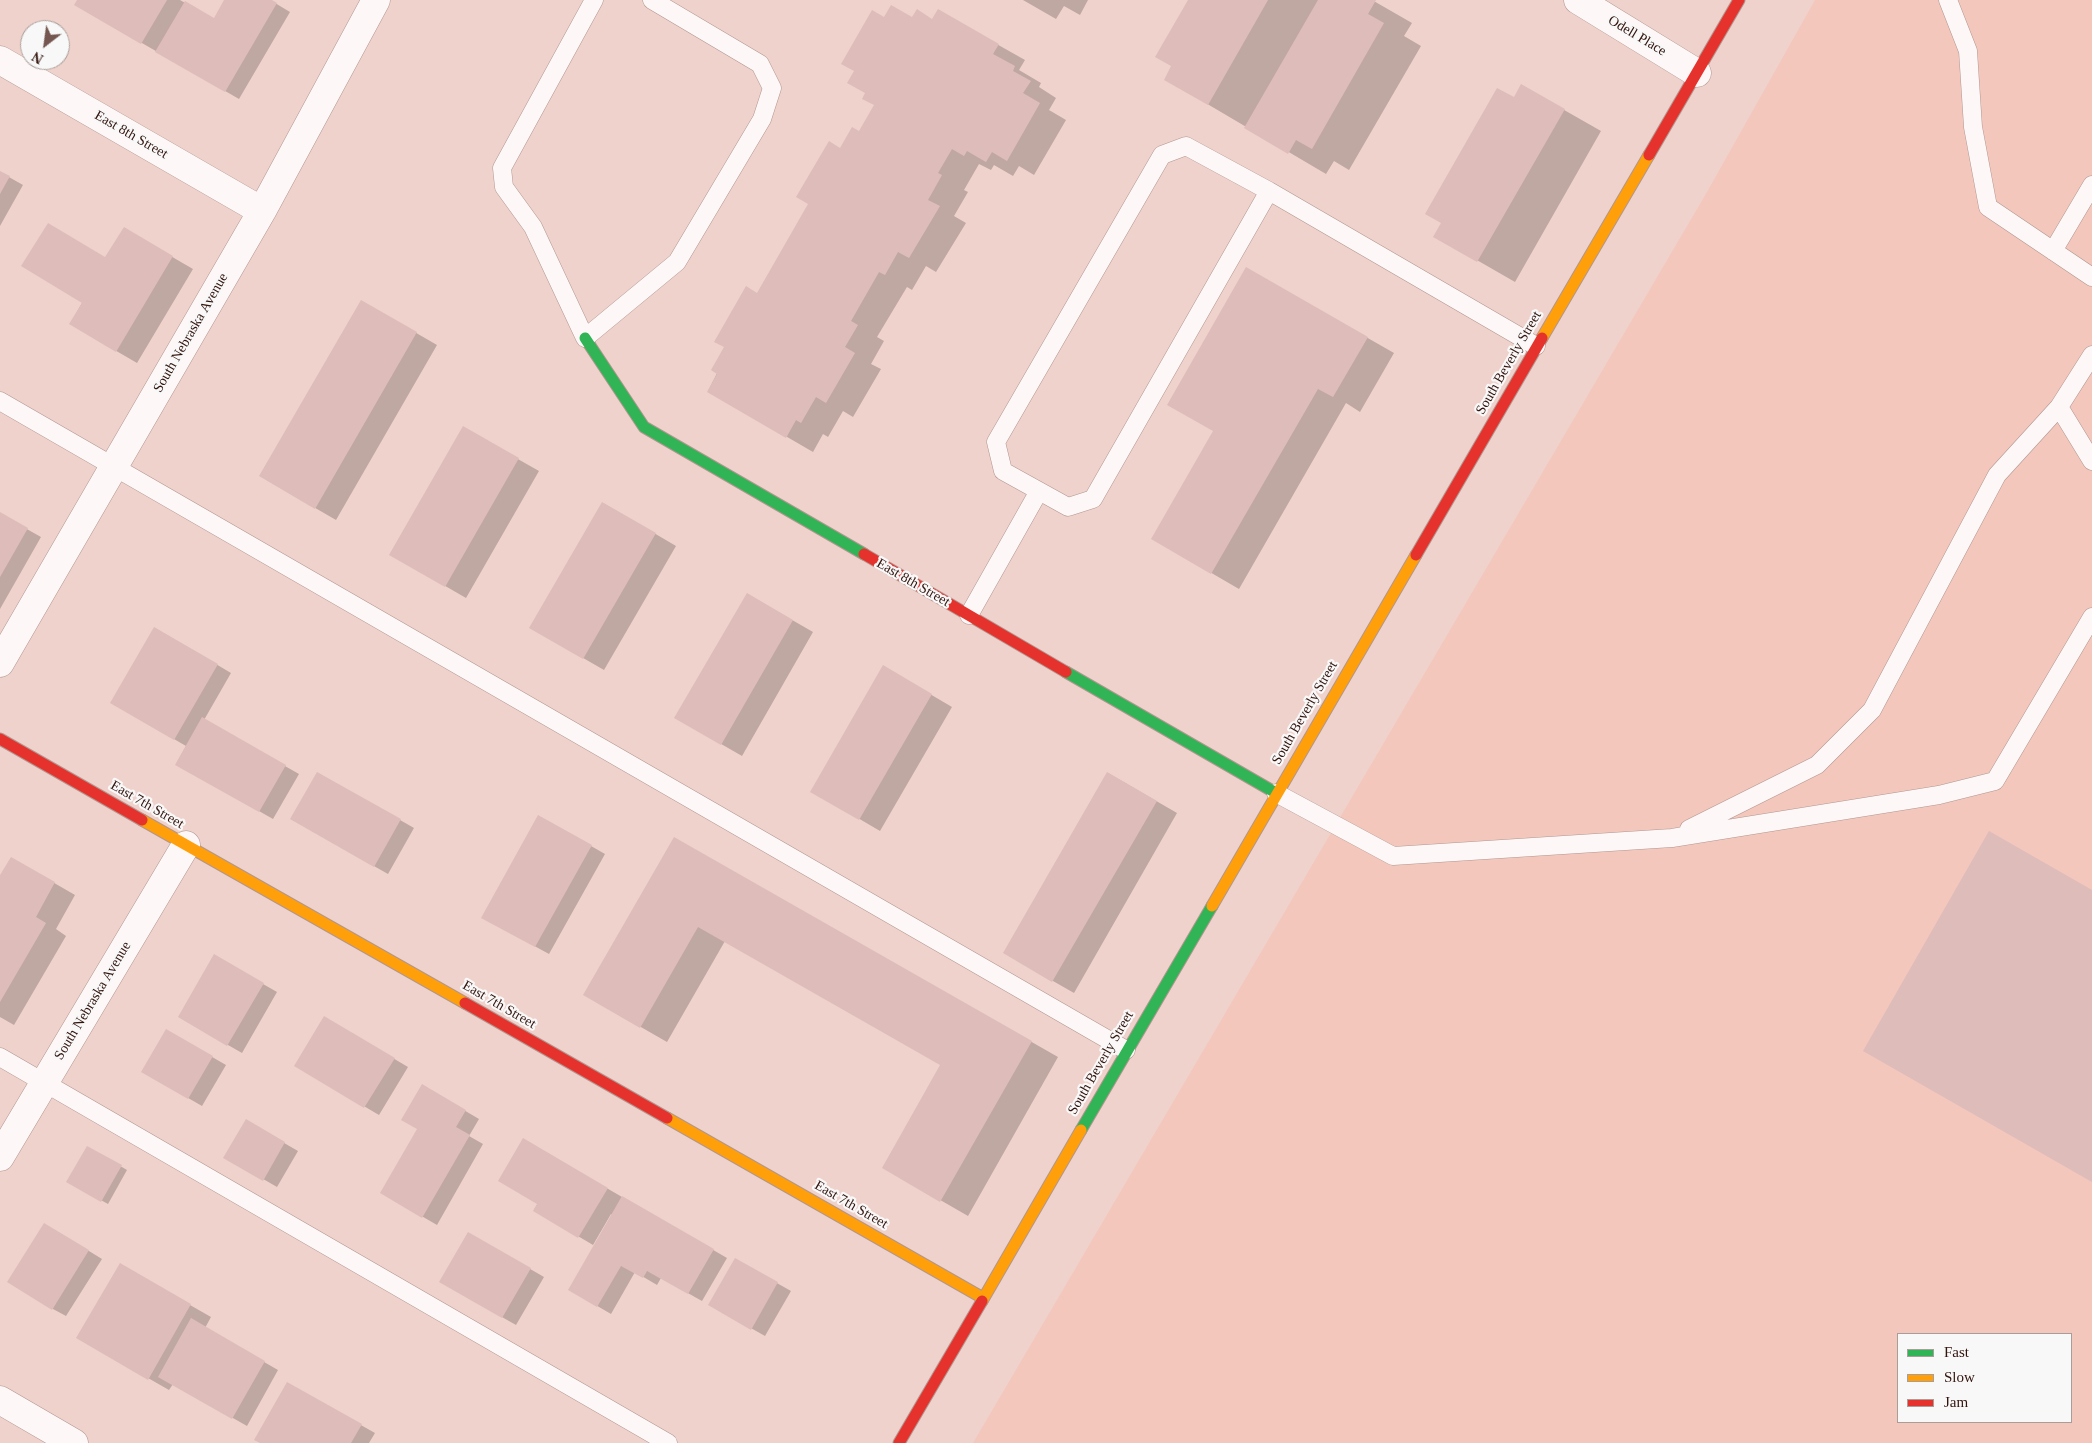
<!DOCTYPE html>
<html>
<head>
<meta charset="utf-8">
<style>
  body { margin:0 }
  #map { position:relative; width:2092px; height:1443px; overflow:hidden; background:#efd2cb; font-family:Georgia,serif }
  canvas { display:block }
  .legend { position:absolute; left:1897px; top:1333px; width:175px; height:90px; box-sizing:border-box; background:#f8f8f8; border:1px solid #a99d9a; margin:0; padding:6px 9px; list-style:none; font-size:15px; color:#33140d }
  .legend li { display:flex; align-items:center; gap:10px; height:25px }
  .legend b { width:25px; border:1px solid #a99d9a }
  .north { position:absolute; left:20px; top:20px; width:50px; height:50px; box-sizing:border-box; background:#f8f8f8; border:1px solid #a99d9a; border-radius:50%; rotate:210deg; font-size:14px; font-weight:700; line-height:20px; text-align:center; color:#33140d }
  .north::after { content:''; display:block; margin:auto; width:18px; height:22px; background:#755650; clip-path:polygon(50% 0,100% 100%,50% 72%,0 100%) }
</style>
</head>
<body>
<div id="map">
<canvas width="2092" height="1443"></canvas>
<ul class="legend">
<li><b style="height:6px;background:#30b455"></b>Fast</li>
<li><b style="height:6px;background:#ff9f0a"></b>Slow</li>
<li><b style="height:6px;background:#e5322d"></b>Jam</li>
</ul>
<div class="north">N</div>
</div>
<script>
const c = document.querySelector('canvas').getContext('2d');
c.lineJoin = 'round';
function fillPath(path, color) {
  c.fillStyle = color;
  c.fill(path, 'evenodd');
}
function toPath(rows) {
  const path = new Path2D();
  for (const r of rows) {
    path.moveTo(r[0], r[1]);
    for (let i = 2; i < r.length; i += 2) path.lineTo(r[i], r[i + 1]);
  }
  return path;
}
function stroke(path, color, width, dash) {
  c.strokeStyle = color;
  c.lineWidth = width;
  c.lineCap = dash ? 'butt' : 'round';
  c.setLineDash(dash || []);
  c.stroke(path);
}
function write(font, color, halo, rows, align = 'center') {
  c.font = font + ' Georgia,serif';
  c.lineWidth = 4.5;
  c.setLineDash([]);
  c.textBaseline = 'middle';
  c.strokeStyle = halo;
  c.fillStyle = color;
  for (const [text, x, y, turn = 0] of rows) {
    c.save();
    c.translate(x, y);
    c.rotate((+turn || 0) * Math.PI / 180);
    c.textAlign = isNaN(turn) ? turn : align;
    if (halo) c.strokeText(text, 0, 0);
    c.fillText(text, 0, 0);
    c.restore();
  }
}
const built = toPath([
  [1815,0,2092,0,2092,1443,973,1443,1707,192],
  [1898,1334,2071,1334,2071,1422,1898,1422]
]);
const shadow = toPath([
  [79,0,180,0,215,20,226,0,270,0,290,12,239,99,76,5],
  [1023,0,1088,0,1080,15,1064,6,1056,19],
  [1189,0,1372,0,1412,23,1404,36,1421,46,1349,170,1334,161,1326,174,1165,79,1173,66],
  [938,11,1025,60,1019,70,1041,83,1039,87,1056,98,1049,110,1066,120,1034,175,1019,166,1013,176,994,165,991,170,979,164,964,190,968,192,954,216,966,223,936,272,926,266,912,290,907,287,877,337,884,341,871,364,881,369,853,417,843,411,828,437,823,434,813,452,708,391,757,294,840,150,860,132,875,105,884,19,933,20],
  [1522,86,1601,131,1515,282,1435,236],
  [0,172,23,185,0,226],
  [124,229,193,269,137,363,70,324],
  [1247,269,1394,353,1360,412,1346,403,1239,589,1153,539,1215,431],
  [361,301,437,345,336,520,260,476],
  [463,428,539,471,466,598,390,554],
  [603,503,676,546,604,670,531,628],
  [0,514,41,537,0,609],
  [747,594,813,632,742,756,676,718],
  [155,628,231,673,204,720,299,774,273,819,176,764,186,746,112,703],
  [884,667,952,707,880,831,812,791],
  [318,773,414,828,388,874,291,819],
  [1108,773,1177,813,1074,993,1004,953],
  [674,838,1058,1057,968,1216,883,1167,942,1065,725,941,667,1042,585,995],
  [591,846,605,854,549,954,496,925],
  [11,858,75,895,56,929,66,936,14,1025,0,1017,0,878],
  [214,956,277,992,242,1053,179,1017],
  [325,1018,408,1067,379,1115,296,1066],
  [167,1031,226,1065,202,1106,143,1072],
  [423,1086,479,1119,469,1136,483,1144,437,1225,382,1193,419,1129],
  [246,1121,298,1151,277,1187,225,1157],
  [524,1140,727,1258,702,1301,661,1278,657,1285,635,1272,611,1314,570,1290,613,1216,611,1214,593,1245,534,1210,538,1203],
  [88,1147,127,1170,108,1204,68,1182],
  [58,1232,102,1259,66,1316,53,1309],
  [468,1233,544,1277,516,1325,440,1282],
  [736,1260,791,1291,765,1336,710,1305],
  [120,1265,211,1317,205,1328,278,1370,247,1426,173,1384,169,1390,78,1338],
  [288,1384,375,1433,369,1443,262,1443]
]);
const building = toPath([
  [77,0,167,0,141,44,74,5],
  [224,0,272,0,277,3,225,92,155,52,185,1,214,18],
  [1188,0,1268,0,1208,105,1164,80,1171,66,1155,57],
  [1318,0,1376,0,1368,14,1384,23,1312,149,1296,140,1288,154,1244,128],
  [891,5,912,17,917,9,932,19,938,9,999,44,993,54,1015,66,1013,71,1031,81,1023,93,1040,103,1007,161,992,152,986,162,967,151,964,156,952,149,938,173,942,175,928,200,940,206,909,258,898,252,885,275,879,272,851,321,858,325,845,347,855,353,826,403,816,397,801,423,796,420,786,438,707,392,717,374,711,370,724,347,714,342,746,286,757,293,808,204,796,197,829,141,840,148,852,127,859,131,874,105,862,99,865,93,847,83,854,71,841,64,872,10,884,17],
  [1521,84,1565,109,1477,262,1433,237,1441,223,1425,214,1497,88,1514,97],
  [0,171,10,176,0,194],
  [48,223,105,257,124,227,173,256,116,352,69,324,82,303,21,266],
  [1246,267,1368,337,1333,397,1318,389,1211,574,1151,539,1213,431,1167,405],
  [361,300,417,332,315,509,259,476],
  [463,426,519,458,445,587,389,555],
  [602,502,656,533,583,659,529,628],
  [0,512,28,528,0,577],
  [747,593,793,620,721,745,674,718],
  [154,627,218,664,174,740,110,703],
  [883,665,932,694,859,820,810,792],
  [202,717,286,765,259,812,175,765],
  [317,772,401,819,374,867,290,819],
  [1107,772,1157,801,1052,982,1003,953],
  [538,815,592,845,535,947,481,918],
  [1989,831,2092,890,2092,1182,1863,1051],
  [674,837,1032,1041,940,1202,882,1168,940,1065,698,927,640,1028,583,995],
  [11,857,55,882,36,917,46,923,0,1002,0,875],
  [214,954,264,983,227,1046,178,1017],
  [324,1016,395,1058,364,1108,294,1066],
  [166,1029,213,1056,188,1099,141,1072],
  [422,1084,466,1110,456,1127,470,1135,422,1218,380,1193,417,1129,401,1120],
  [246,1119,285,1142,263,1181,223,1158],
  [523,1138,608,1188,578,1238,533,1211,537,1204,498,1181],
  [87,1146,122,1165,101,1202,66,1182],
  [622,1196,714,1249,688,1294,647,1271,643,1278,621,1266,597,1307,568,1290],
  [44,1223,89,1250,52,1310,7,1282],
  [468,1232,531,1268,502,1318,439,1282],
  [735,1258,778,1282,751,1330,708,1305],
  [120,1263,191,1304,148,1380,76,1338],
  [191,1318,265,1361,232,1419,158,1377],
  [287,1382,362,1424,351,1443,260,1443,254,1440]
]);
const lane = toPath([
  [594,0,502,168,504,187,533,227,585,338,677,262,762,119,772,88,760,64,652,0],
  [1948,0,1968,51,1973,127,1988,207,2092,277],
  [1269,191,1093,499,1068,507,1003,471,996,442,1162,155,1186,146,1269,191,1536,346],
  [2053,251,2092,185],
  [2092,355,2059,407,2092,461],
  [0,401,1126,1050],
  [969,615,1039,491],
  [1276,793,1393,856,1672,838,1939,795,1995,781,2092,617],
  [1689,829,1817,765,1872,710,1997,475,2059,407],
  [0,1057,668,1443]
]);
const street = toPath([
  [1578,0,1697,73],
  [0,60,262,211],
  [0,663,262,211,376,0],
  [0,1157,186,845],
  [0,1400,74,1443]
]);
const fast = toPath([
  [585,338,644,427,864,554],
  [1066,672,1276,793],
  [1081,1130,1212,906]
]);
const slow = toPath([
  [1542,338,1649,155],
  [142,820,465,1003],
  [1212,906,1416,555],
  [667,1118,983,1298],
  [982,1301,1081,1130]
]);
const jam = toPath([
  [1649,155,1739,0],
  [864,554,1066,672],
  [1416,555,1542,338],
  [0,739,142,820],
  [465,1003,667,1118],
  [899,1443,982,1301]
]);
const streetNames = [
  ["Odell Place",1637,36,31],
  ["East 8th Street",131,135,30],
  ["South Nebraska Avenue",191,333,-60],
  ["South Beverly Street",1509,363,-60],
  ["East 8th Street",913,583,30],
  ["South Beverly Street",1305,713,-60],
  ["East 7th Street",147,805,30],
  ["South Nebraska Avenue",93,1001,-59],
  ["East 7th Street",499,1005,30],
  ["South Beverly Street",1101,1063,-60],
  ["East 7th Street",851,1205,30]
];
fillPath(built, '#f3c7bc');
fillPath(shadow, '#0003');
fillPath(building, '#debcba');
stroke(lane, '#b19690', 19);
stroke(street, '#b19690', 29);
stroke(fast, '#b19690', 13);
stroke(slow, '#b19690', 13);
stroke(jam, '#b19690', 13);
stroke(lane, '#fdf8f7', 18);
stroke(street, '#fdf8f7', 28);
stroke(fast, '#30b455', 11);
stroke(slow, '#ff9f0a', 11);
stroke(jam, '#e5322d', 11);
write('14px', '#33140d', '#f8f8f8', streetNames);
</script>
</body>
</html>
